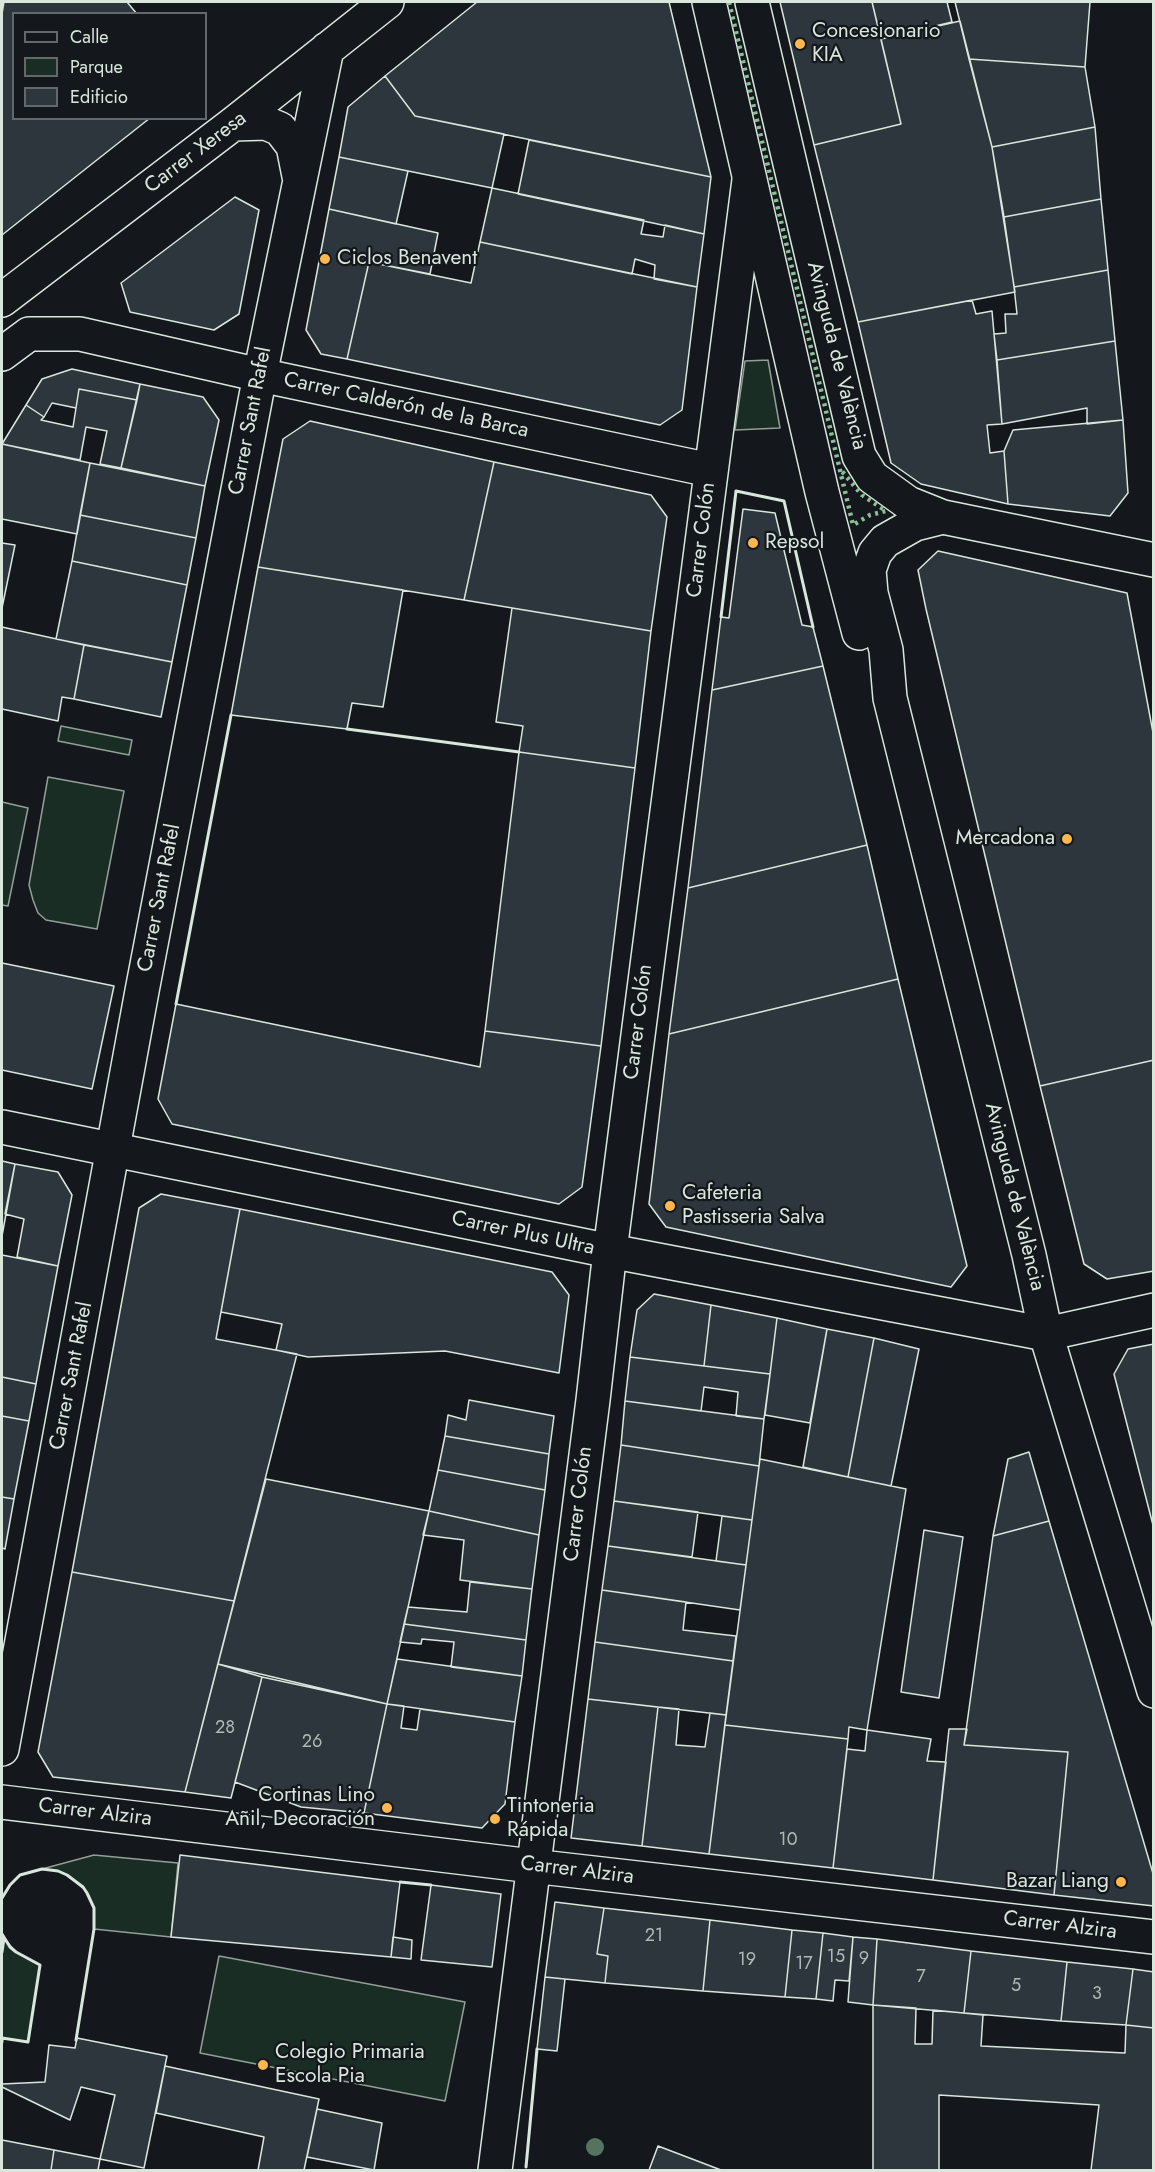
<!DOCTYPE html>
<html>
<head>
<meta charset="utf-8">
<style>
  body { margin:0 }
  #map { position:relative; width:1155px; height:2172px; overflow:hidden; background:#14181c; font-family:Jost,sans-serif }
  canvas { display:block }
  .frame { position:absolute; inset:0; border:3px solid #d8e6dc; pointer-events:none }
  .legend { position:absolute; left:12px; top:12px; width:195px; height:108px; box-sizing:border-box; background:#14181c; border:2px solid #626a69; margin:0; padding:8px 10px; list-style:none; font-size:18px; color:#d8e6dc }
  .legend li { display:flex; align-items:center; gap:12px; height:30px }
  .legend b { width:30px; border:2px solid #626a69 }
</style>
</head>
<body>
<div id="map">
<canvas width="1155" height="2172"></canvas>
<div class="frame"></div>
<ul class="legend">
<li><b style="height:8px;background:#14181c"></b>Calle</li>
<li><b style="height:16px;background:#1a2d24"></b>Parque</li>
<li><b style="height:16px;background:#2c363c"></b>Edificio</li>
</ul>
</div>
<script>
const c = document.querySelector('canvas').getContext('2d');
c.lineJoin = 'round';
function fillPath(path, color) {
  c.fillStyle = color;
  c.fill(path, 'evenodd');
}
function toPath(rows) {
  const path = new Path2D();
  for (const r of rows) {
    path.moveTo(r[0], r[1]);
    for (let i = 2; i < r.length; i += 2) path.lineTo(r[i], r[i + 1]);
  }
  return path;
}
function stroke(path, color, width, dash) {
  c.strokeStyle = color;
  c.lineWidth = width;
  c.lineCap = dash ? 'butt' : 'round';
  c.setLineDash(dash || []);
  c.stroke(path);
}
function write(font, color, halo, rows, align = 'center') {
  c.font = font + ' Jost,sans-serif';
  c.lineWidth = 4.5;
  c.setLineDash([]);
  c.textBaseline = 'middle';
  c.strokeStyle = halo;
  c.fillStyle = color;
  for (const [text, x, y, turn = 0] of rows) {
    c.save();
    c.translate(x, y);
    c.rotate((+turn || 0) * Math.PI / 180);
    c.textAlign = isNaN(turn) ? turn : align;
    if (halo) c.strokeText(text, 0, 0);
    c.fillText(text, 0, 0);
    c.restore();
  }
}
const green = toPath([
  [768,360,780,428,735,430,745,361,768,360],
  [61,726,132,740,129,755,58,741,61,726],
  [48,777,124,791,97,929,46,920,38,913,33,900,29,885,48,777],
  [2,802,28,808,8,906,2,905,2,802],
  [94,1855,178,1863,171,1937,94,1929,94,1908,85,1890,67,1875,58,1871,42,1869,94,1855],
  [4,1938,16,1952,40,1965,28,2042,2,2038,2,1952,4,1938],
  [219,1956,465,2002,445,2101,200,2053,219,1956]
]);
const building = toPath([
  [4,2,127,2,137,14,14,14,14,118,150,118,2,235,2,14,4,2],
  [477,2,669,2,711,177,415,116,385,76,477,2],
  [780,2,872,2,901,124,814,145,780,2],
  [872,2,947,2,952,22,881,39,872,2],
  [955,2,1090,2,1085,67,969,59,955,2],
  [960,21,992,147,1015,292,858,322,814,145,901,124,881,39,960,21],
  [969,59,1085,67,1095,127,992,147,969,59],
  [385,76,415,116,504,134,492,188,339,157,348,107,385,76],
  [1095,127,1101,199,1004,217,992,147,1095,127],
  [529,140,711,177,704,234,518,194,529,140],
  [339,157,408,171,396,224,329,209,339,157],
  [492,188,644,220,641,234,663,237,665,225,704,234,697,287,654,279,655,265,635,259,632,274,480,242,492,188],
  [235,197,259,210,239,314,214,330,130,312,121,283,235,197],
  [1101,199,1108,270,1014,287,1004,217,1101,199],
  [329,209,438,233,430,274,369,262,347,359,321,354,306,330,329,209],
  [480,242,697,287,682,410,660,425,347,359,369,262,471,283,480,242],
  [1108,270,1115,341,997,360,994,334,1006,333,1005,314,1017,314,1014,287,1108,270],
  [972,300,976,314,992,311,1002,424,987,425,990,453,1004,451,1008,504,921,484,891,463,858,322,972,300],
  [1115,341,1123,420,1087,424,1087,408,1002,424,997,360,1115,341],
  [72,369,140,384,137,400,79,389,76,408,52,403,44,417,26,405,42,379,72,369],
  [140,384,203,397,219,420,205,486,121,468,140,384],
  [79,389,137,400,121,468,100,464,107,431,86,427,80,460,2,444,26,405,44,417,41,420,73,427,79,389],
  [1123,420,1128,493,1110,516,1008,504,1004,451,1013,430,1123,420],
  [310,421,494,462,464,600,258,567,283,439,310,421],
  [2,444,90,463,77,534,2,519,2,444],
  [494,462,651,495,667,517,651,631,464,600,494,462],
  [90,463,205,486,196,538,80,515,90,463],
  [743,509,775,513,802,625,813,627,823,666,712,690,721,617,729,618,743,509],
  [80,515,196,538,187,585,72,561,80,515],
  [2,543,15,545,2,608,2,543],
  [938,551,1127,593,1154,738,1154,1060,1040,1086,926,609,918,570,938,551],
  [72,561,187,585,172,662,56,639,72,561],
  [258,567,403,590,383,707,352,703,347,729,231,715,258,567],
  [512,608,651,631,635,768,519,752,523,726,496,722,512,608],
  [2,627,84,645,74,699,62,697,58,721,2,709,2,627],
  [84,645,172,662,161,717,74,699,84,645],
  [823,666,867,845,688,888,712,690,823,666],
  [519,752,635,768,601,1046,485,1031,519,752],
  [867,845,898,979,669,1034,688,888,867,845],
  [2,963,114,986,92,1089,2,1070,2,963],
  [898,979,967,1266,951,1287,666,1227,649,1204,669,1034,898,979],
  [176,1004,480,1067,485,1031,601,1046,582,1187,559,1204,172,1124,158,1099,176,1004],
  [1154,1060,1154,1271,1107,1279,1084,1264,1040,1086,1154,1060],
  [2,1161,15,1164,2,1236,2,1161],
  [15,1164,58,1172,72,1195,58,1266,17,1257,24,1219,5,1214,15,1164],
  [161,1194,240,1209,216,1339,297,1354,234,1601,72,1572,139,1208,161,1194],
  [240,1209,552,1272,569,1295,559,1373,445,1351,308,1357,276,1350,282,1324,221,1312,240,1209],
  [2,1255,58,1266,36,1384,2,1377,2,1255],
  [654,1294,711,1305,704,1366,630,1357,637,1310,654,1294],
  [711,1305,777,1318,770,1374,704,1366,711,1305],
  [777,1318,827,1329,810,1423,765,1415,777,1318],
  [827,1329,874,1338,848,1477,803,1467,827,1329],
  [874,1338,919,1349,891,1486,848,1477,874,1338],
  [1154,1344,1154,1529,1114,1374,1128,1349,1154,1344],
  [630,1357,770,1374,764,1419,736,1416,738,1392,704,1387,701,1411,625,1401,630,1357],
  [2,1377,36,1384,29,1421,2,1416,2,1377],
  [469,1400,554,1416,549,1454,445,1436,448,1415,466,1420,469,1400],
  [625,1401,764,1419,759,1466,621,1445,625,1401],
  [2,1416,29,1421,14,1499,2,1497,2,1416],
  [445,1436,549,1454,545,1490,438,1470,445,1436],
  [621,1445,759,1466,752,1520,614,1501,621,1445],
  [1029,1452,1049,1521,993,1536,1008,1459,1029,1452],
  [760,1459,906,1489,867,1730,849,1727,848,1739,725,1725,760,1459],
  [438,1470,545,1490,539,1535,429,1511,438,1470],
  [266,1479,429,1511,387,1704,218,1664,266,1479],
  [2,1497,14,1499,5,1549,2,1548,2,1497],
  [614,1501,698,1512,692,1557,608,1546,614,1501],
  [429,1511,539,1535,532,1589,460,1580,464,1540,423,1535,429,1511],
  [722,1516,752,1520,746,1565,716,1561,722,1516],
  [1049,1521,1154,1877,1154,1906,1054,1895,1068,1752,964,1745,993,1536,1049,1521],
  [924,1530,963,1537,939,1698,901,1692,924,1530],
  [608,1546,746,1565,740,1610,602,1590,608,1546],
  [72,1572,234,1601,185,1792,53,1777,38,1752,72,1572],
  [470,1582,532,1589,526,1640,404,1624,408,1607,467,1612,470,1582],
  [602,1590,686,1602,683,1630,736,1636,733,1661,595,1642,602,1590],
  [404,1624,526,1640,522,1676,451,1667,454,1642,422,1639,421,1644,400,1642,404,1624],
  [595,1642,733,1661,726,1715,588,1699,595,1642],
  [397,1659,522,1676,515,1722,387,1704,397,1659],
  [218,1664,262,1677,231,1798,185,1792,218,1664],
  [262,1677,387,1704,364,1813,301,1807,235,1782,262,1677],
  [588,1699,658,1707,642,1846,571,1838,588,1699],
  [387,1704,404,1706,401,1728,417,1730,420,1709,515,1722,505,1804,482,1828,364,1813,387,1704],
  [658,1707,679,1709,676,1745,705,1747,710,1713,726,1715,709,1854,642,1846,658,1707],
  [725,1725,848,1739,833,1868,709,1854,725,1725],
  [949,1729,967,1729,964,1745,1068,1752,1054,1895,933,1880,949,1729],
  [867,1730,931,1739,927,1761,946,1762,933,1880,833,1868,847,1749,865,1751,867,1730],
  [180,1855,400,1882,391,1957,171,1937,180,1855],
  [431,1885,501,1894,492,1967,421,1960,431,1885],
  [555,1902,604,1908,597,1954,608,1956,605,1983,545,1977,555,1902],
  [604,1908,710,1920,703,1991,605,1983,608,1956,597,1954,604,1908],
  [710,1920,792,1930,785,1997,703,1991,710,1920],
  [792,1930,823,1933,816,1999,785,1997,792,1930],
  [823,1933,853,1937,849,1981,835,1980,833,2001,816,1999,823,1933],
  [393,1937,412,1940,411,1959,391,1957,393,1937],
  [853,1937,877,1939,873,2005,848,2002,853,1937],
  [877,1939,971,1951,964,2013,873,2005,877,1939],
  [971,1951,1067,1962,1061,2021,964,2013,971,1951],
  [1067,1962,1133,1969,1126,2025,1061,2021,1067,1962],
  [1133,1969,1154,1972,1154,2028,1126,2025,1133,1969],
  [545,1977,565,1979,557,2051,537,2049,545,1977],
  [873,2005,916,2008,915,2044,932,2044,933,2010,983,2015,981,2046,1125,2053,1126,2025,1154,2028,1154,2170,1091,2170,1099,2105,939,2095,939,2170,873,2170,873,2005],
  [77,2038,167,2056,144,2168,100,2159,115,2095,81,2087,70,2120,2,2087,2,2084,45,2082,49,2045,75,2048,77,2038],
  [165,2066,319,2099,304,2170,258,2170,264,2137,156,2113,165,2066],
  [317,2109,382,2123,374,2170,307,2157,317,2109],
  [2,2140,54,2150,51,2170,2,2170,2,2140],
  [658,2146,721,2170,649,2170,658,2146],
  [54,2150,100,2159,98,2170,51,2170,54,2150]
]);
const minor = toPath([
  [2,354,29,334,80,334,260,375,710,470],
  [2,1127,610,1251,1046,1334,1154,1310],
  [2,1802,532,1866,1154,1937],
  [495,2170,593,1400,610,1251,749,180]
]);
const tertiary = toPath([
  [709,2,822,492,859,633],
  [752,2,859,456,872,477,908,503,943,517,1154,560],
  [233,124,266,123,280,129,293,146,299,176],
  [2,300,233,124,387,2],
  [943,517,915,524,885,541,875,553,869,570,871,593,886,650,890,698,1029,1255,1046,1334,1154,1691],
  [2,1749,142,991,260,375,327,49]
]);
const hedge = toPath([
  [729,2,853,525,870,515,886,511,862,495,840,469]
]);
const wall = toPath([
  [721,617,736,491,784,501,813,627],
  [347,729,519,752],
  [176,1004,231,715],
  [400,1882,431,1885],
  [2,1898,10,1885,20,1875,42,1869,58,1871,67,1875,83,1887,87,1893,94,1908,94,1929,76,2040],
  [2,1934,10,1947,16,1952,40,1965,28,2042,2,2038,2,2042],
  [2,1952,4,1938],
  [526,2167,537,2049]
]);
const trees = [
  [595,2147]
];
const markers = [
  [800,44,6,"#ffb74d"],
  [325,259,6,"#ffb74d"],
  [753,543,6,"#ffb74d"],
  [1067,839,6,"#ffb74d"],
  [670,1206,6,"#ffb74d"],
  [387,1808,6,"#ffb74d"],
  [495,1819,6,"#ffb74d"],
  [1121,1882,6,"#ffb74d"],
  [263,2065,6,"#ffb74d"]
];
const numberNames = [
  ["28",225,1729],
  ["26",312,1743],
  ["10",788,1841],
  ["21",654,1937],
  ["15",836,1958],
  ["9",864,1960],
  ["19",747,1961],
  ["17",804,1965],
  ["7",921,1978],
  ["5",1016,1987],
  ["3",1097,1995]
];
const poiNames = [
  ["Concesionario",812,32],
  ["KIA",812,56],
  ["Ciclos Benavent",337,259],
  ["Repsol",765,543],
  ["Mercadona",1055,839,"right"],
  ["Cafeteria",682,1194],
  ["Pastisseria Salva",682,1218],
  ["Cortinas Lino",375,1796,"right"],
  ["Añil, Decoración",375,1820,"right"],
  ["Tintoneria",507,1807],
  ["Rápida",507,1831],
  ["Bazar Liang",1109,1882,"right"],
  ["Colegio Primaria",275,2053],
  ["Escola Pia",275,2077]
];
const streetNames = [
  ["Carrer Xeresa",196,153,-37],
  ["Avinguda de València",836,356,76],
  ["Carrer Calderón de la Barca",406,406,12],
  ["Carrer Sant Rafel",251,421,-79],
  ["Carrer Colón",702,540,-83],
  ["Carrer Sant Rafel",160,898,-79],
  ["Carrer Colón",639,1022,-83],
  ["Avinguda de València",1014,1197,76],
  ["Carrer Plus Ultra",523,1234,12],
  ["Carrer Sant Rafel",72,1376,-79],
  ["Carrer Colón",579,1504,-83],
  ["Carrer Alzira",95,1813,7],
  ["Carrer Alzira",577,1871,7],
  ["Carrer Alzira",1060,1926,7]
];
fillPath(green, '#1a2d24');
stroke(green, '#939e99', 1.5);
fillPath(building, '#2c363c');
stroke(building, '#d8e6dc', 1.5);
stroke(minor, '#d8e6dc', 36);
stroke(tertiary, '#d8e6dc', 36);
stroke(minor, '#14181c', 33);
stroke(tertiary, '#14181c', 33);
stroke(hedge, '#8ac095', 4.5, [3, 4.5]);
stroke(wall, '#d8e6dc', 3);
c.fillStyle = '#55745f';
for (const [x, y] of trees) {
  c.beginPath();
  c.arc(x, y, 9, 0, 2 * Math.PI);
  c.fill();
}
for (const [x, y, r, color] of markers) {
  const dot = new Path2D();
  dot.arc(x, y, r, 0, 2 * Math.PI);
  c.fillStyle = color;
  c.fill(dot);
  stroke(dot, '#14181c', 2);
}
write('18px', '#adbab4', null, numberNames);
write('21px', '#d8e6dc', '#14181c', poiNames, 'left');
write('21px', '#d8e6dc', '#14181c', streetNames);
</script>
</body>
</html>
